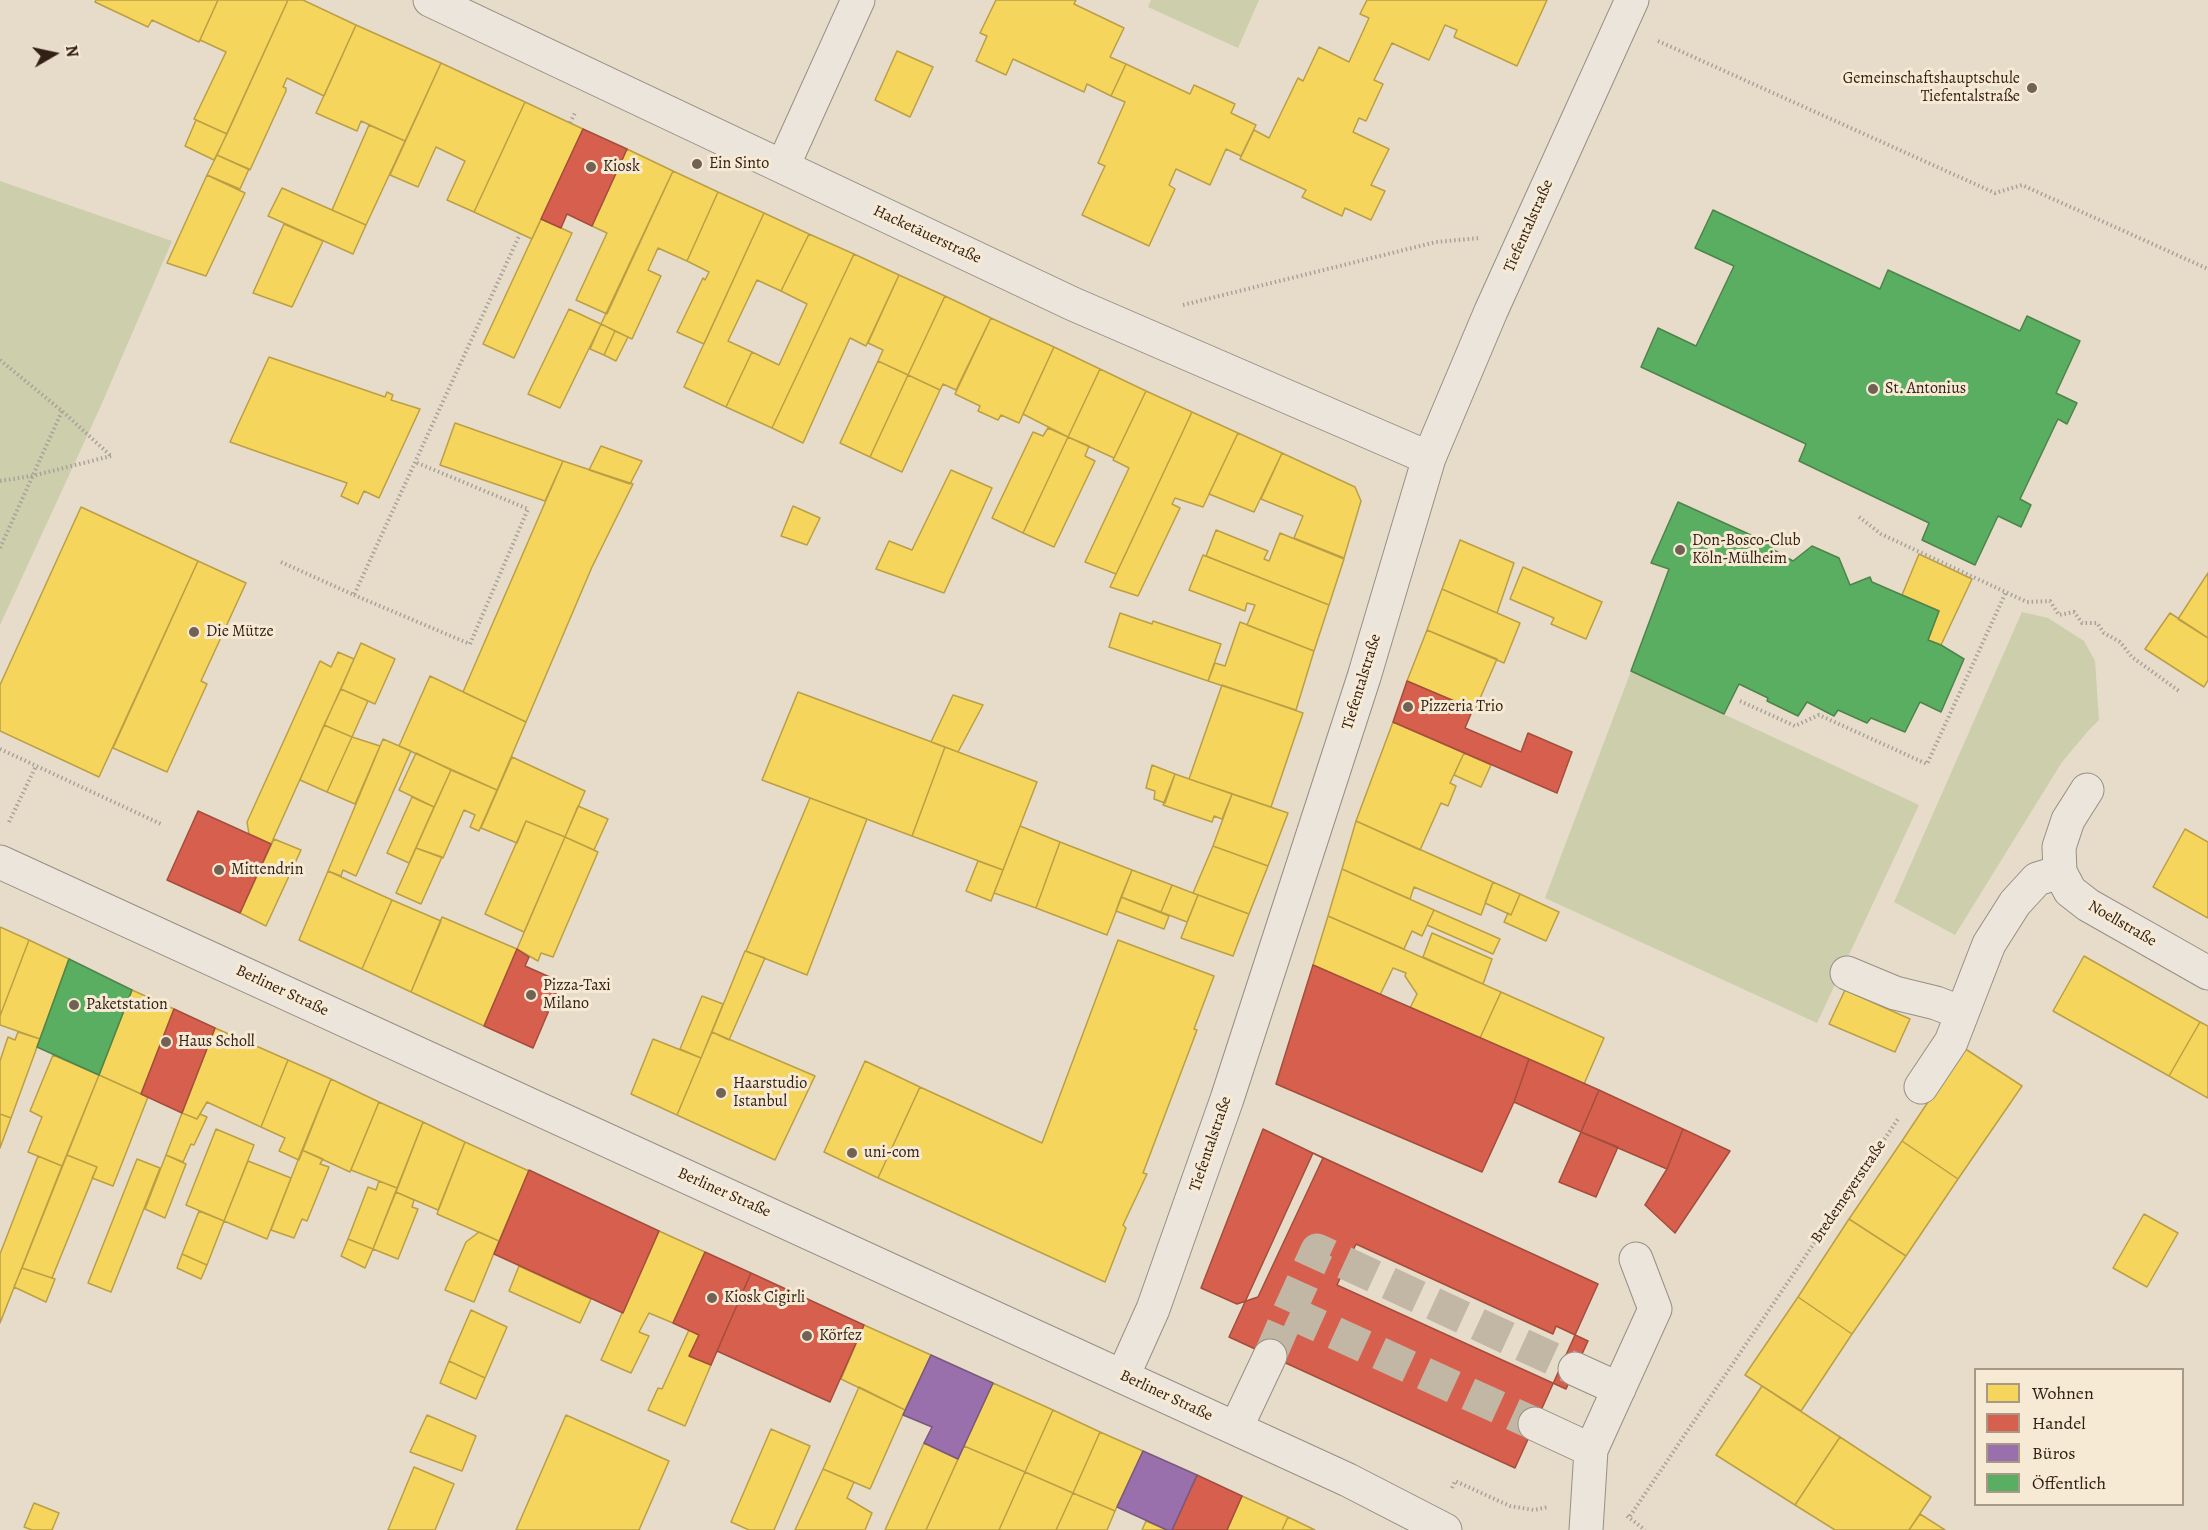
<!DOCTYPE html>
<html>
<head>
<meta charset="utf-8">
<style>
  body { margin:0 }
  #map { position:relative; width:2208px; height:1530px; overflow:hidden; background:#e6dcc9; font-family:Alegreya,serif }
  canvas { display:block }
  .legend { position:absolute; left:1974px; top:1368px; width:210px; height:138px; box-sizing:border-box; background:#f7ead4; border:2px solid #a89987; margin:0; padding:8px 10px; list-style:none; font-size:18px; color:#322014 }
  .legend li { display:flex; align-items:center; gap:12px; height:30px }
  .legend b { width:30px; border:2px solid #a89987 }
  .north { position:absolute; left:24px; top:24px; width:60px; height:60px; -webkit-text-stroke:4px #f7ead4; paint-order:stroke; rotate:81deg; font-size:16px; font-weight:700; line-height:24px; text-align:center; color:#322014 }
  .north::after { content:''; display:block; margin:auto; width:21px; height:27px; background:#322014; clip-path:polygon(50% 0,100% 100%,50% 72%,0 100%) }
</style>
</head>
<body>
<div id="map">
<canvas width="2208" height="1530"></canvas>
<ul class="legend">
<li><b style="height:16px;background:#f6d55c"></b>Wohnen</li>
<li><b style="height:16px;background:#d6604d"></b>Handel</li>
<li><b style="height:16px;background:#9970ab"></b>Büros</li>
<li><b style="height:16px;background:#5aae61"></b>Öffentlich</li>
</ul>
<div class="north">N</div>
</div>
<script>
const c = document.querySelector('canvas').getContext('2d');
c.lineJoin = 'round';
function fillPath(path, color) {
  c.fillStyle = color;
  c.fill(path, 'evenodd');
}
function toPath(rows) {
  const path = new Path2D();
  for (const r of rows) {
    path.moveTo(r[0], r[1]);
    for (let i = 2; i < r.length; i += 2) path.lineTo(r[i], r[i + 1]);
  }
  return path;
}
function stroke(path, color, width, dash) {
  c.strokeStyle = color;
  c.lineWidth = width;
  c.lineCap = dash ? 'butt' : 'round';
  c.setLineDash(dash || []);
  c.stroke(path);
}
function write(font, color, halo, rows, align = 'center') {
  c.font = font + ' Alegreya,serif';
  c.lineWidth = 6;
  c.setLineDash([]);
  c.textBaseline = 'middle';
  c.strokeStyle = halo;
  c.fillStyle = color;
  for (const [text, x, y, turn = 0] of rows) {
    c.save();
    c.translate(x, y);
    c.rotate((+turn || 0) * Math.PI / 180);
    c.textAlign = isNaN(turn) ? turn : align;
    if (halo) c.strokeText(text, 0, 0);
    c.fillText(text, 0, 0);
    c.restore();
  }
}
const green = toPath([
  [1151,0,1259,0,1238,48,1148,7],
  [0,181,172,241,99,410,0,625],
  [2022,612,2048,618,2084,641,2095,661,2099,720,2089,730,2062,762,1955,935,1894,902],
  [1631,671,1919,805,1817,1023,1545,898]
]);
const homes = toPath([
  [96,0,218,0,199,42,152,20,148,27,95,2,96,0],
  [218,0,288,0,227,134,194,119,226,52,200,40,218,0],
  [288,0,303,0,356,25,324,96,287,78,283,87,286,88,286,91,250,170,217,155,288,0],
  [996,0,1076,0,1074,4,1124,28,1110,57,1126,64,1111,96,1087,84,1084,92,1013,59,1006,75,976,61,987,36,980,33,996,0],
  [1367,0,1547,0,1517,66,1454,37,1457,30,1445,25,1429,60,1392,43,1374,80,1383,84,1366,121,1359,118,1353,132,1389,149,1371,185,1385,191,1371,220,1345,208,1342,216,1302,197,1306,190,1240,159,1254,130,1269,138,1298,78,1303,81,1319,47,1349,62,1369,18,1360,14,1367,0],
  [356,25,441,63,405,141,361,121,357,131,316,113,356,25],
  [897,51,933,67,910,117,875,100,897,51],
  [441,63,525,102,474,212,447,200,465,161,436,147,418,187,390,175,441,63],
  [1126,64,1190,94,1194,85,1235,104,1231,113,1256,125,1241,156,1226,149,1210,185,1176,169,1169,185,1175,189,1149,246,1082,215,1105,166,1098,163,1125,102,1111,96,1126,64],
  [525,102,583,129,532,239,474,212,525,102],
  [196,120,227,134,214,160,185,146,196,120],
  [369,125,405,141,366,225,332,210,369,125],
  [627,149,673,171,607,314,576,300,607,233,592,226,627,149],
  [217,155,249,169,240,189,207,175,217,155],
  [673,171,718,192,687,261,658,248,648,270,661,276,632,339,601,324,673,171],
  [207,175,245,193,206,276,167,263,207,175],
  [282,188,366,225,353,254,268,216,282,188],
  [718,192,764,213,704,344,677,332,703,278,705,280,709,272,687,261,718,192],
  [764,213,809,234,781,291,757,280,728,341,752,352,726,407,684,387,764,213],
  [541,219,572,233,514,358,483,344,541,219],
  [284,224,323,241,292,307,253,293,284,224],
  [809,234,854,254,772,428,726,407,752,352,779,365,807,304,781,291,809,234],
  [854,254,899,275,866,346,850,338,803,443,772,428,854,254],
  [899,275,945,296,908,375,878,361,883,350,868,343,899,275],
  [945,296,991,318,956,390,943,384,940,390,908,375,945,296],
  [569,309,601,324,560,408,528,394,569,309],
  [991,318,1054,347,1019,423,1001,415,998,420,978,411,980,406,955,394,991,318],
  [601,324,615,331,604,355,590,349,601,324],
  [615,331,628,337,616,361,604,355,615,331],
  [1054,347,1100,369,1068,437,1023,414,1054,347],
  [269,357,385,397,387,392,393,395,391,400,420,409,379,498,364,491,358,504,341,496,347,483,230,442,269,357],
  [878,361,908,375,870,457,840,443,878,361],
  [1100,369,1146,391,1114,458,1068,437,1100,369],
  [908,375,940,390,902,472,870,457,908,375],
  [1146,391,1192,412,1116,574,1085,562,1129,468,1113,460,1146,391],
  [1192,412,1238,433,1203,507,1175,498,1172,504,1180,508,1138,596,1110,587,1192,412],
  [455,423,563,461,545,501,440,465,455,423],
  [1048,428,1068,437,1023,533,992,518,1033,432,1043,436,1048,428],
  [1238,433,1282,453,1254,512,1209,494,1238,433],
  [1068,437,1089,446,1085,456,1095,461,1054,547,1023,533,1068,437],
  [601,446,642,461,630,484,589,470,601,446],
  [1282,453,1355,487,1361,501,1344,558,1294,538,1303,516,1261,499,1282,453],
  [563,461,633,484,592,567,526,722,463,692,563,461],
  [951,470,992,488,944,593,876,569,889,541,912,550,951,470],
  [793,506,820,518,807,545,781,536,793,506],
  [81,507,198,561,99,777,0,731,0,685,81,507],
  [1216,530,1268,551,1264,559,1269,561,1280,533,1344,559,1329,605,1206,556,1216,530],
  [1460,540,1514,563,1497,613,1442,589,1460,540],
  [1919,554,1972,579,1941,645,1928,640,1939,611,1902,595,1919,554],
  [1203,555,1329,605,1314,651,1247,625,1255,605,1247,603,1245,611,1189,590,1203,555],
  [198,561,246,583,201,681,207,684,167,772,113,748,198,561],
  [1523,567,1602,602,1586,639,1551,624,1554,618,1510,599,1523,567],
  [2208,573,2208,638,2178,619,2208,573],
  [1442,589,1520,623,1504,663,1427,630,1442,589],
  [1120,613,1152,624,1153,621,1221,644,1208,681,1109,647,1120,613],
  [2170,613,2208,638,2208,680,2204,687,2145,649,2170,613],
  [1240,622,1314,651,1296,710,1208,681,1215,663,1225,666,1240,622],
  [1427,630,1497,659,1475,710,1407,681,1427,630],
  [361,643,395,659,375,704,341,689,361,643],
  [338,652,354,659,271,844,249,834,247,822,320,661,331,667,338,652],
  [430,676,526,722,497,790,399,746,430,676],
  [1222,685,1303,713,1271,807,1189,779,1222,685],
  [341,689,368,701,352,737,324,725,341,689],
  [798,692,945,747,912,836,762,780,798,692],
  [953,695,983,705,958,752,931,742,953,695],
  [1393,722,1464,753,1450,783,1456,786,1448,806,1441,803,1420,850,1356,821,1393,722],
  [324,725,352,737,327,792,300,780,324,725],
  [352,737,380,746,355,804,327,792,352,737],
  [383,739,411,751,356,876,343,870,341,876,328,871,383,739],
  [945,747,1037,782,1003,870,912,836,945,747],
  [416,753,451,770,434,807,399,790,416,753],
  [1464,753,1491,765,1481,787,1454,775,1464,753],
  [512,757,585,791,565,837,526,821,517,843,481,828,512,757],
  [1152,765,1175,774,1165,803,1154,799,1155,791,1146,788,1152,765],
  [451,770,497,790,479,831,470,827,475,815,464,810,443,858,416,848,451,770],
  [1175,774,1232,794,1222,819,1214,816,1212,822,1163,805,1175,774],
  [1232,794,1288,813,1268,866,1213,846,1232,794],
  [412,797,434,807,409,863,387,853,412,797],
  [810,798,867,819,807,975,746,951,810,798],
  [578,806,608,819,594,850,565,837,578,806],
  [526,821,565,837,524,932,485,914,526,821],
  [1356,821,1493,882,1481,915,1414,887,1410,899,1342,869,1356,821],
  [1020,826,1060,842,1036,908,994,893,1020,826],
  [2185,829,2208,842,2208,918,2153,887,2185,829],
  [565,837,598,852,553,957,541,953,538,961,517,949,565,837],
  [274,839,301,850,266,926,240,913,274,839],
  [1060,842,1132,870,1107,935,1036,908,1060,842],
  [1213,846,1268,866,1249,914,1193,893,1213,846],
  [416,848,442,857,421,904,396,893,416,848],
  [978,861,1003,870,991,901,966,891,978,861],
  [1342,869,1434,910,1422,936,1412,931,1404,949,1328,916,1342,869],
  [1132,870,1172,885,1161,912,1121,897,1132,870],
  [328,871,392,900,362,969,299,940,328,871],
  [1493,882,1520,894,1511,915,1485,903,1493,882],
  [1172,885,1198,895,1187,922,1161,912,1172,885],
  [1520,894,1559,912,1546,941,1504,922,1508,913,1511,915,1520,894],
  [1198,895,1249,914,1233,956,1181,938,1198,895],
  [1121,897,1169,916,1164,929,1116,911,1121,897],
  [392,900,441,921,411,992,362,969,392,900],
  [1434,910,1500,939,1493,954,1427,925,1434,910],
  [1328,916,1501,992,1480,1038,1410,1008,1417,994,1405,976,1406,973,1393,968,1380,995,1313,965,1328,916],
  [442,917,517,949,484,1026,411,992,442,917],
  [0,927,29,940,0,1016,0,927],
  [1432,933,1492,959,1483,984,1423,957,1432,933],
  [29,940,69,959,40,1039,0,1025,0,1016,29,940],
  [1118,940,1214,976,1194,1029,1197,1030,1143,1173,1147,1174,1123,1225,1126,1228,1105,1282,878,1178,920,1087,1042,1143,1118,940],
  [745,951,765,958,729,1040,712,1032,745,951],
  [2084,956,2200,1022,2169,1076,2053,1011,2084,956],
  [132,990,174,1009,141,1094,99,1075,132,990],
  [1845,990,1910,1019,1895,1052,1829,1024,1845,990],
  [1501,992,1604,1038,1584,1084,1480,1038,1501,992],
  [702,996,723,1004,701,1058,680,1049,702,996],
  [2200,1022,2208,1026,2208,1098,2169,1076,2200,1022],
  [215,1028,288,1060,261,1127,207,1102,197,1119,182,1113,215,1028],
  [18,1032,40,1039,11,1118,0,1114,0,1061,8,1037,15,1040,18,1032],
  [712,1032,815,1076,775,1160,677,1115,712,1032],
  [653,1039,701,1058,677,1115,631,1094,653,1039],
  [1964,1048,2022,1086,1958,1179,1902,1141,1964,1048],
  [53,1055,99,1075,62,1166,28,1152,42,1117,30,1111,53,1055],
  [288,1060,331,1079,299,1160,279,1151,285,1138,261,1127,288,1060],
  [865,1061,920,1087,878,1178,824,1152,865,1061],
  [99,1075,148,1097,113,1186,92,1178,97,1167,67,1155,99,1075],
  [331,1079,379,1102,350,1172,302,1150,331,1079],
  [379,1102,423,1122,397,1188,351,1170,379,1102],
  [182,1113,197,1119,200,1114,207,1117,194,1145,191,1144,183,1162,166,1155,182,1113],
  [0,1114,11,1118,0,1148,0,1114],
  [423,1122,465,1142,438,1210,396,1192,423,1122],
  [216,1129,254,1145,224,1221,186,1205,216,1129],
  [1902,1141,1958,1179,1906,1256,1849,1219,1902,1141],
  [465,1142,529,1171,499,1241,437,1214,465,1142],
  [302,1150,323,1159,320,1164,329,1167,307,1221,302,1219,294,1238,271,1230,302,1150],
  [67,1155,97,1167,52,1278,22,1268,67,1155],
  [166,1155,186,1164,165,1218,145,1209,166,1155],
  [38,1156,62,1166,0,1323,0,1254,38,1156],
  [137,1159,160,1168,111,1292,88,1283,137,1159],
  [248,1161,291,1178,267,1239,224,1221,248,1161],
  [379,1181,397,1188,373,1249,348,1239,368,1187,376,1190,379,1181],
  [396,1192,414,1200,412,1207,418,1209,398,1259,373,1249,396,1192],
  [199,1211,224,1221,207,1265,182,1254,199,1211],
  [2144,1214,2178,1233,2147,1287,2113,1268,2144,1214],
  [1849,1219,1906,1256,1852,1334,1798,1297,1849,1219],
  [659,1231,705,1252,673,1323,649,1313,639,1332,649,1336,631,1373,601,1360,659,1231],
  [479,1232,499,1241,474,1302,445,1290,466,1242,479,1232],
  [348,1239,373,1249,365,1268,341,1256,348,1239],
  [182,1254,207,1265,201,1279,177,1268,182,1254],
  [519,1266,591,1299,580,1323,509,1291,519,1266],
  [22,1268,55,1279,46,1302,14,1287,22,1268],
  [1798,1297,1852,1334,1801,1411,1745,1375,1798,1297],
  [471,1310,507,1327,485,1378,449,1361,471,1310],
  [864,1325,931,1355,905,1410,841,1379,864,1325],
  [689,1330,699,1335,689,1356,711,1365,685,1426,648,1410,658,1388,662,1389,689,1330],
  [449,1361,485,1378,476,1399,440,1383,449,1361],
  [993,1383,1053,1410,1025,1472,964,1446,993,1383],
  [1762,1386,1840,1437,1795,1505,1716,1455,1762,1386],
  [859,1387,905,1410,870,1489,823,1469,859,1387],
  [1053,1410,1100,1432,1073,1493,1025,1472,1053,1410],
  [427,1415,476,1436,462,1471,410,1452,427,1415],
  [566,1415,669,1461,639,1530,516,1530,566,1415],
  [771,1429,810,1446,774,1530,749,1530,731,1522,771,1429],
  [1100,1432,1143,1451,1115,1511,1073,1493,1100,1432],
  [1840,1437,1931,1497,1909,1530,1835,1530,1795,1505,1840,1437],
  [924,1443,958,1459,926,1530,885,1530,924,1443],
  [964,1446,1025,1472,999,1530,926,1530,964,1446],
  [414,1467,454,1484,435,1530,388,1530,414,1467],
  [823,1469,854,1482,847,1498,872,1513,865,1530,795,1530,823,1469],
  [1025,1472,1073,1493,1056,1530,999,1530,1025,1472],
  [1073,1493,1115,1511,1107,1530,1056,1530,1073,1493],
  [1242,1496,1288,1517,1282,1530,1227,1530,1242,1496],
  [34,1503,59,1513,52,1530,32,1530,24,1527,34,1503],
  [1920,1514,1945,1530,1909,1530,1920,1514],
  [1288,1517,1315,1530,1282,1530,1288,1517],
  [1146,1521,1167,1530,1142,1530,1146,1521]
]);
const shops = toPath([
  [583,129,627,149,592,226,567,214,561,228,541,219,583,129],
  [1407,681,1473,709,1465,728,1521,752,1528,733,1572,752,1557,793,1393,722,1407,681],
  [198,811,271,844,240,913,167,880,198,811],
  [517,949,529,957,525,966,561,982,533,1048,484,1026,517,949],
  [1313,965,1529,1059,1514,1102,1482,1172,1276,1084,1313,965],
  [174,1009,215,1028,182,1113,141,1094,174,1009],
  [1529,1059,1599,1090,1581,1132,1514,1102,1529,1059],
  [1599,1090,1683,1129,1667,1169,1581,1132,1599,1090],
  [1263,1129,1323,1158,1258,1297,1237,1304,1201,1288,1263,1129],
  [1683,1129,1730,1151,1675,1233,1645,1205,1667,1169,1683,1129],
  [1581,1132,1618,1147,1596,1197,1559,1182,1581,1132],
  [1313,1153,1598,1284,1515,1468,1229,1337,1313,1153],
  [529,1170,659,1231,623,1313,494,1254,529,1170],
  [1356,1244,1553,1334,1556,1326,1588,1341,1566,1389,1337,1285,1356,1244],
  [705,1252,751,1273,711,1365,689,1356,699,1335,673,1323,705,1252],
  [751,1273,864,1325,830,1402,717,1351,751,1273],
  [1197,1475,1242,1496,1227,1530,1172,1530,1197,1475]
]);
const offices = toPath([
  [931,1355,993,1383,958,1459,924,1443,932,1427,903,1415,931,1355],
  [1143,1451,1197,1475,1172,1530,1167,1530,1117,1507,1143,1451]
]);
const public = toPath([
  [1713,210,1880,289,1888,270,2020,331,2027,316,2080,341,2056,393,2077,403,2067,424,2058,419,2020,499,2031,505,2021,527,1998,516,1975,565,1922,540,1929,523,1799,461,1806,444,1641,367,1658,328,1696,346,1734,266,1695,248,1713,210],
  [1678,502,1773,545,1772,549,1793,561,1812,546,1839,558,1850,585,1870,577,1872,582,1939,611,1928,640,1941,645,1964,659,1941,712,1920,702,1905,732,1871,718,1867,723,1838,710,1834,716,1807,702,1798,716,1767,701,1768,698,1739,684,1724,714,1631,671,1669,569,1651,563,1678,502],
  [69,959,132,990,99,1075,37,1047,69,959]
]);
const minorTunnel = toPath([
  [1289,1312,1317,1250,1575,1369],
  [1270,1356,1289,1312,1535,1424]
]);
const path = toPath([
  [1658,41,1995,193,2022,185,2208,269],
  [570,123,575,113],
  [1183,305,1436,242,1480,238],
  [0,360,62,411,111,456],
  [0,481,32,476,111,456],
  [1859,517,1881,534,2027,602,2050,601,2059,615,2074,612,2082,623,2097,623,2104,633,2120,642,2132,657,2179,691],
  [0,548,62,411],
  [281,562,354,595,520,234],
  [354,595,470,644,528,509,415,462],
  [1740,701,1795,726,1819,715,1927,764,2006,592],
  [0,749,163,825],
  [9,822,36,766],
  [1452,1488,1455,1481,1510,1506,1534,1510,1548,1507],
  [1627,1516,1645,1530],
  [1630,1516,1898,1119]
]);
const minor = toPath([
  [430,0,1073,304,1429,458],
  [783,166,858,0],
  [2087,790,2068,820,2059,847,2060,872,2070,891,2088,905,2208,973],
  [0,862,1348,1480,1445,1530],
  [1847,973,1895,993,1936,1003,1962,1013],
  [1921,1087,1951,1042,1989,944,2015,903,2037,879,2060,872],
  [1575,1369,1619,1389],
  [1123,1376,1153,1309,1227,1099,1364,677,1429,458,1491,311,1632,0],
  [1535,1424,1591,1450,1586,1530],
  [1236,1428,1270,1356],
  [1591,1450,1655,1309,1636,1259]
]);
const markers = [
  [2032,88,6,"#716253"],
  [697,164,6,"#716253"],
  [591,167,6,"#716253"],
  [1873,389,6,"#716253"],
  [1680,550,6,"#716253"],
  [194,632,6,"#716253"],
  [1408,707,6,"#716253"],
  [219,870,6,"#716253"],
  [531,995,6,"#716253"],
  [74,1005,6,"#716253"],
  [166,1042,6,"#716253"],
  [721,1093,6,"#716253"],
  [852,1153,6,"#716253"],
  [712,1298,6,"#716253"],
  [807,1336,6,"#716253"]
];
const poiNames = [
  ["Gemeinschaftshauptschule",2020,79,"right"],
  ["Tiefentalstraße",2020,97,"right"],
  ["Ein Sinto",709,164],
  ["Kiosk",603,167],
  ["St. Antonius",1885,389],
  ["Don-Bosco-Club",1692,541],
  ["Köln-Mülheim",1692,559],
  ["Die Mütze",206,632],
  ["Pizzeria Trio",1420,707],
  ["Mittendrin",231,870],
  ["Pizza-Taxi",543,986],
  ["Milano",543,1004],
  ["Paketstation",86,1005],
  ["Haus Scholl",178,1042],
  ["Haarstudio",733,1084],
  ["Istanbul",733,1102],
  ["uni-com",864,1153],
  ["Kiosk Cigirli",724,1298],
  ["Körfez",819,1336]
];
const streetNames = [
  ["Tiefentalstraße",1529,226,-66],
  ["Hacketäuerstraße",927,235,25],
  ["Tiefentalstraße",1362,682,-73],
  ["Noellstraße",2122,924,30],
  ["Berliner Straße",282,991,25],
  ["Tiefentalstraße",1211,1144,-71],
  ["Bredemeyerstraße",1849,1192,-56],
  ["Berliner Straße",724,1193,24],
  ["Berliner Straße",1166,1396,25]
];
fillPath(green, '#ccceac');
fillPath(homes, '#f6d55c');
stroke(homes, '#bb9f46', 1.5);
fillPath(shops, '#d6604d');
stroke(shops, '#a54d3c', 1.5);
fillPath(offices, '#9970ab');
stroke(offices, '#7a587e', 1.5);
fillPath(public, '#5aae61');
stroke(public, '#4e834a', 1.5);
stroke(minorTunnel, '#c2b6a5', 33, [33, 16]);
stroke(minor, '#978f83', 35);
stroke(path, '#a8a29a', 4, [1.5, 3]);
stroke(minor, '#ebe5dc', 33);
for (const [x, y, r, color] of markers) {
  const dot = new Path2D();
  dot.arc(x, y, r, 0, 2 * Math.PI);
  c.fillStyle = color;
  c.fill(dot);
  stroke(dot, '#f7ead4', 2);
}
write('16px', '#322014', '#f7ead4', poiNames, 'left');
write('16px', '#322014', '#f7ead4', streetNames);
</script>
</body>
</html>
